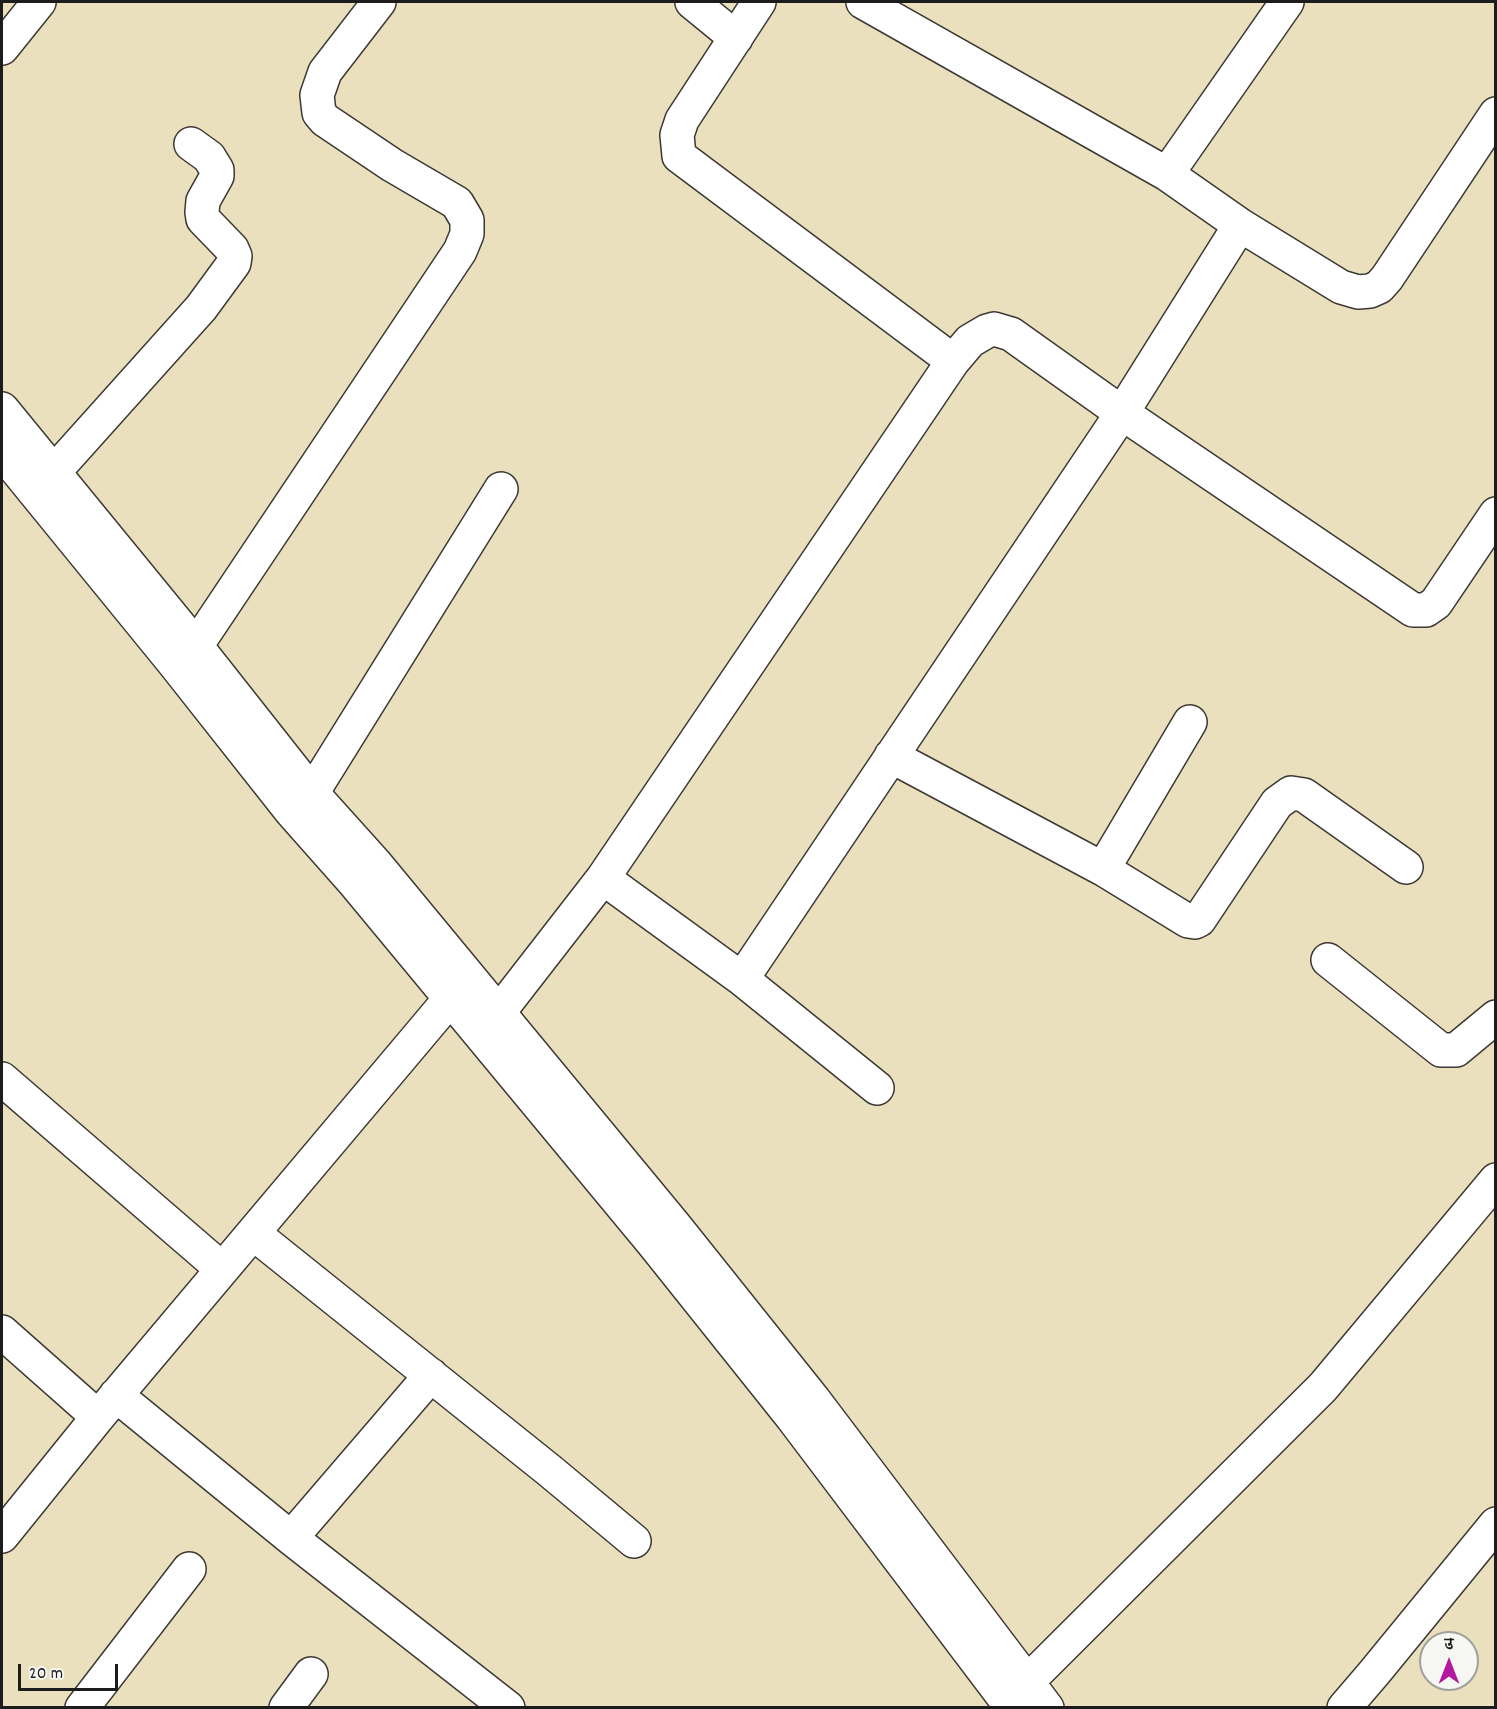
<!DOCTYPE html>
<html>
<head>
<meta charset="utf-8">
<style>
  body { margin:0 }
  #map { position:relative; width:1497px; height:1709px; overflow:hidden; background:#ebe0bd; font-family:Dekko,"Playpen Sans Deva",sans-serif }
  canvas { display:block }
  .frame { position:absolute; inset:0; border:3px solid #1c1c1c; pointer-events:none }
  .north { position:absolute; left:1419px; top:1631px; width:60px; height:60px; box-sizing:border-box; background:#f6f6f2; border:2px solid #9f9f9c; border-radius:50%; rotate:0deg; font-size:16px; font-weight:700; line-height:24px; text-align:center; color:#1c1c1c }
  .north::after { content:''; display:block; margin:auto; width:21px; height:27px; background:#b5179e; clip-path:polygon(50% 0,100% 100%,50% 72%,0 100%) }
  .scale { position:absolute; left:18px; top:1664px; width:100px; height:27px; box-sizing:border-box; border:3px solid #1c1c1c; border-top:0; padding-left:8px; font-size:18px; line-height:21px; white-space:nowrap; color:#1c1c1c; -webkit-text-stroke:4px #f6f6f2; paint-order:stroke }
</style>
</head>
<body>
<div id="map">
<canvas width="1497" height="1709"></canvas>
<div class="frame"></div>
<div class="north">उ</div>
<div class="scale">20 m</div>
</div>
<script>
const c = document.querySelector('canvas').getContext('2d');
c.lineJoin = 'round';
function toPath(rows) {
  const path = new Path2D();
  for (const r of rows) {
    path.moveTo(r[0], r[1]);
    for (let i = 2; i < r.length; i += 2) path.lineTo(r[i], r[i + 1]);
  }
  return path;
}
function stroke(path, color, width, dash) {
  c.strokeStyle = color;
  c.lineWidth = width;
  c.lineCap = dash ? 'butt' : 'round';
  c.setLineDash(dash || []);
  c.stroke(path);
}
const minor = toPath([
  [692,2,736,38],
  [759,2,682,120,677,135,679,156,953,361],
  [2,48,39,2],
  [1167,174,1287,2],
  [1240,225,1341,287,1358,292,1370,291,1379,287,1387,278,1496,114],
  [53,473,201,308,234,263,235,256,232,249,203,219,202,212,203,201,217,176,217,170,209,157,191,144],
  [196,646,460,251,467,234,467,220,457,203,392,165,325,120,319,113,317,95,325,72,379,2],
  [891,756,1103,869,1188,921,1195,922,1199,920,1277,803,1291,793,1304,795,1406,867],
  [312,793,501,489],
  [1103,869,1190,722],
  [603,878,953,361,970,341,987,331,994,329,1011,334,1122,413,1413,610,1426,610,1436,603,1496,514],
  [1328,960,1441,1050,1456,1050,1496,1017],
  [742,979,877,1088],
  [478,1029,499,1012,603,878,742,979,1122,413,1240,225,1167,174,863,2],
  [2,1079,222,1269],
  [253,1233,550,1471,634,1541],
  [2,1332,98,1417],
  [116,1395,291,1538,508,1708],
  [2,1536,98,1417,450,999],
  [291,1538,431,1375],
  [1027,1682,1323,1387,1496,1180],
  [82,1708,189,1569],
  [286,1708,311,1674],
  [1344,1708,1374,1673,1496,1524]
]);
const tertiary = toPath([
  [2,409,196,646,312,793,375,863,675,1226,814,1400,1047,1708],
  [2,452,174,663,291,811,353,881,653,1243,792,1417,1012,1708]
]);
stroke(minor, '#3b3934', 36);
stroke(tertiary, '#3b3934', 36);
stroke(minor, '#fff', 33);
stroke(tertiary, '#fff', 33);
</script>
</body>
</html>
